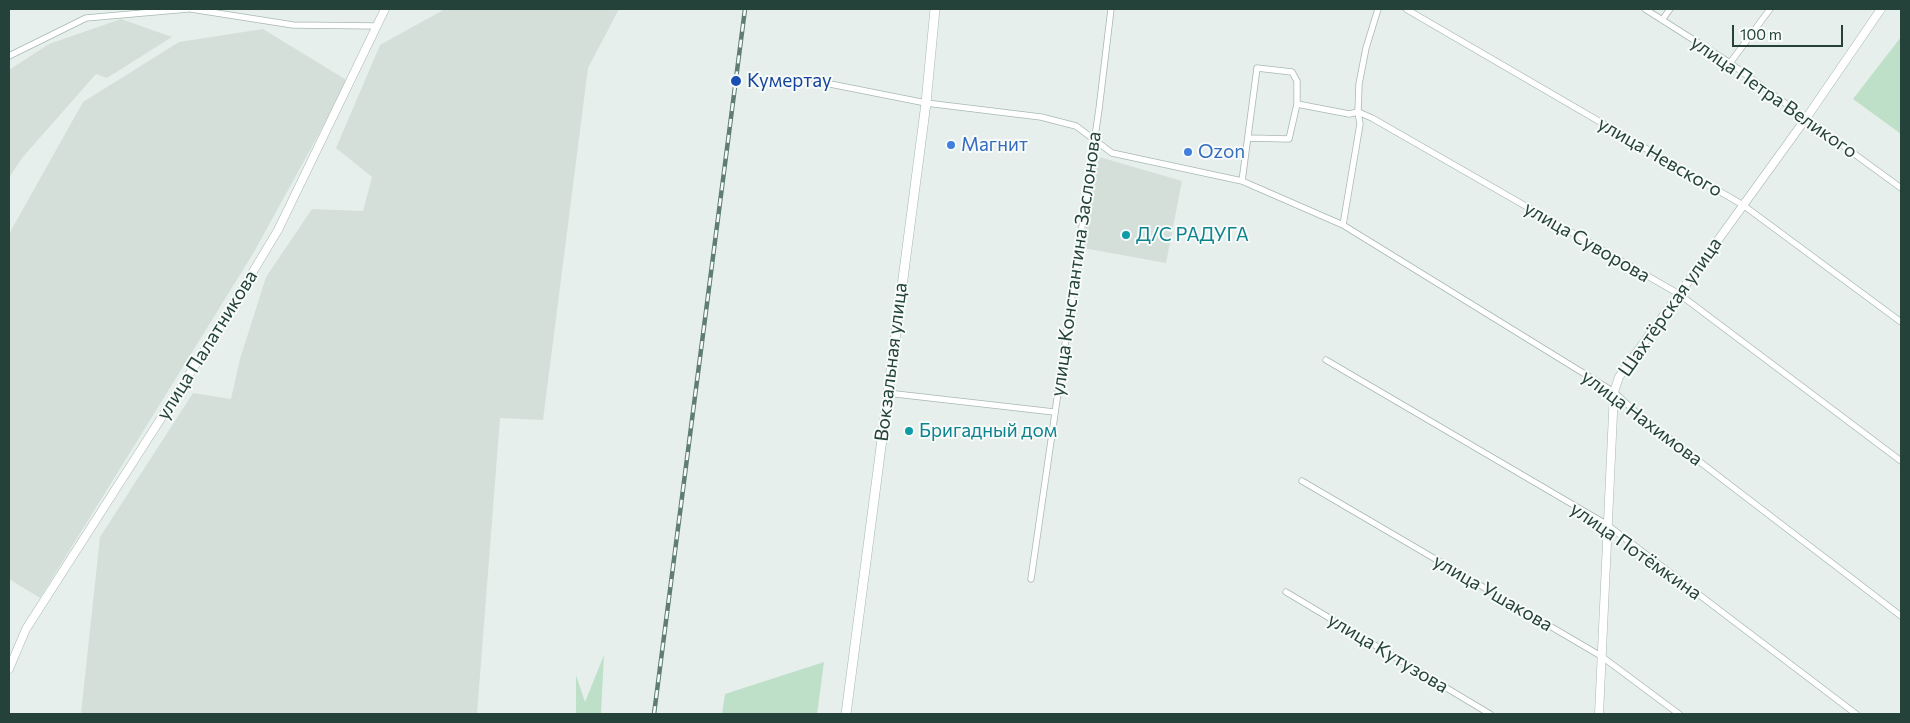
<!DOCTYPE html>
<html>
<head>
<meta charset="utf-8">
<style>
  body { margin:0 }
  #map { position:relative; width:1910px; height:723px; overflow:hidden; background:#e6efeb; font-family:Commissioner,sans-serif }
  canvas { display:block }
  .frame { position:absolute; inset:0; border:10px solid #24423a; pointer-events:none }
  .scale { position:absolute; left:1732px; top:25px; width:111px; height:22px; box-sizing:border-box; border:2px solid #24423a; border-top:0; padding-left:6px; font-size:15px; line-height:18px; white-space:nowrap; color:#24423a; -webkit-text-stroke:4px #f7fbf9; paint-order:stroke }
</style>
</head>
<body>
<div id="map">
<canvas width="1910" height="723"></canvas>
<div class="frame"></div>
<div class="scale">100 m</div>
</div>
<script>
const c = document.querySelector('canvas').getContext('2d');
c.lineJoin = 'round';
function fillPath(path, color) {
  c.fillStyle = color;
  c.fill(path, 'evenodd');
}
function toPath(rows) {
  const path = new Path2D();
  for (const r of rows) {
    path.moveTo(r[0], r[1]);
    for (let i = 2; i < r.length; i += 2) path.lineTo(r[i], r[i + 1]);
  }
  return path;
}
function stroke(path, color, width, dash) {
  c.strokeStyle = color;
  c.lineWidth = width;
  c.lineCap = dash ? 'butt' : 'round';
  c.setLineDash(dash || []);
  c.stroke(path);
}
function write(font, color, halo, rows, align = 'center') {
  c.font = font + ' Commissioner,sans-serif';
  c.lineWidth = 4;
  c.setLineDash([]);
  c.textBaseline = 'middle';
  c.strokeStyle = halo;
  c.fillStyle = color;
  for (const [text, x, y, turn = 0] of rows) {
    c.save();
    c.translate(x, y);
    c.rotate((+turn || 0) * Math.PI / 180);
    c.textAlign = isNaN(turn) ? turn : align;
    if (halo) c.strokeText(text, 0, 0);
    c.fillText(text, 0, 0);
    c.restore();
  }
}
const built = toPath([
  [445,9,619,9,588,68,543,420,500,418,477,714,81,714,100,537,193,393,231,399,240,359,266,277,312,209,363,211,372,177,336,148,380,45],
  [121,19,172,37,107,78,96,74,22,158,9,178,9,70,49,44],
  [263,29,348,81,254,252,40,598,9,579,9,234,83,102,179,42],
  [1096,156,1182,181,1166,263,1083,248]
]);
const green = toPath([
  [1901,37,1901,134,1853,99],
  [604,655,601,714,576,714,576,675,585,702],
  [824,662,817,714,722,714,725,694]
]);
const minor = toPath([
  [191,9,293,25,377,26],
  [1406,9,1743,205,1901,322],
  [1645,9,1730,63,1901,188],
  [1662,20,1670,9],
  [9,56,86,18,188,9],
  [1730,63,1770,9],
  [815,81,926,103,1041,117,1076,126,1112,153,1242,181,1343,225,1614,392,1640,416,1901,616],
  [1297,104,1349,114,1358,112,1372,118,1679,294,1901,461],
  [1242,181,1257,68,1292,72,1297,81,1297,104,1289,139,1250,138],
  [1343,225,1360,124,1358,112,1359,84,1366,48,1378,9],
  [1326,360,1606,524,1856,714],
  [887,393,1054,412],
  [1302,481,1601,656,1679,714],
  [1031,579,1099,109,1111,9],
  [1286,592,1490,714]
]);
const tertiary = toPath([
  [9,669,26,629,224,320,278,230,385,9],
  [1599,714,1614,392,1619,377,1807,117,1881,9]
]);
const secondary = toPath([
  [846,714,926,103,935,9]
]);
const rail = toPath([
  [654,714,745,9]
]);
const markers = [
  [736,81,6,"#1a4fb4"],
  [951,145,5,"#3f7fe0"],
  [1188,152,5,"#3f7fe0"],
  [1126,235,5,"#0f9aa8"],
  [909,431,5,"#0f9aa8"]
];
const transitNames = [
  ["Кумертау",747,81]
];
const streetNames = [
  ["улица Петра Великого",1774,97,35],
  ["улица Невского",1660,157,30],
  ["улица Суворова",1587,242,30],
  ["улица Константина Заслонова",1076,264,-82],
  ["Шахтёрская улица",1670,307,-55],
  ["улица Палатникова",207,345,-58],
  ["Вокзальная улица",891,362,-83],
  ["улица Нахимова",1642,418,37],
  ["улица Потёмкина",1636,551,35],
  ["улица Ушакова",1493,593,30],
  ["улица Кутузова",1388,653,31]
];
const shopNames = [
  ["Магнит",961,145],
  ["Ozon",1198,152]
];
const cultureNames = [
  ["Д/С РАДУГА",1136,235],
  ["Бригадный дом",919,431]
];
fillPath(built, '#d4dfda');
fillPath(green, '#bfe0c8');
stroke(minor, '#a8b8b2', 7);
stroke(tertiary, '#a8b8b2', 9);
stroke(secondary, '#a4bbb3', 10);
stroke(minor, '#fff', 5.5);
stroke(tertiary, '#fff', 8);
stroke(secondary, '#fff', 9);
stroke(rail, '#5f7d75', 4.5);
stroke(rail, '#f7fbf9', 2.5, [8]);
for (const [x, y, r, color] of markers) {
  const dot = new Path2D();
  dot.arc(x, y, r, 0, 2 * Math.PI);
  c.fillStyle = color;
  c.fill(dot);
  stroke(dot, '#f7fbf9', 2);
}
write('19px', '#164399', '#f7fbf9', transitNames, 'left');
write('19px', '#24423a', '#f7fbf9', streetNames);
write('19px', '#366cbe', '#f7fbf9', shopNames, 'left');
write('19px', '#0d838f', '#f7fbf9', cultureNames, 'left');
</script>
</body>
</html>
